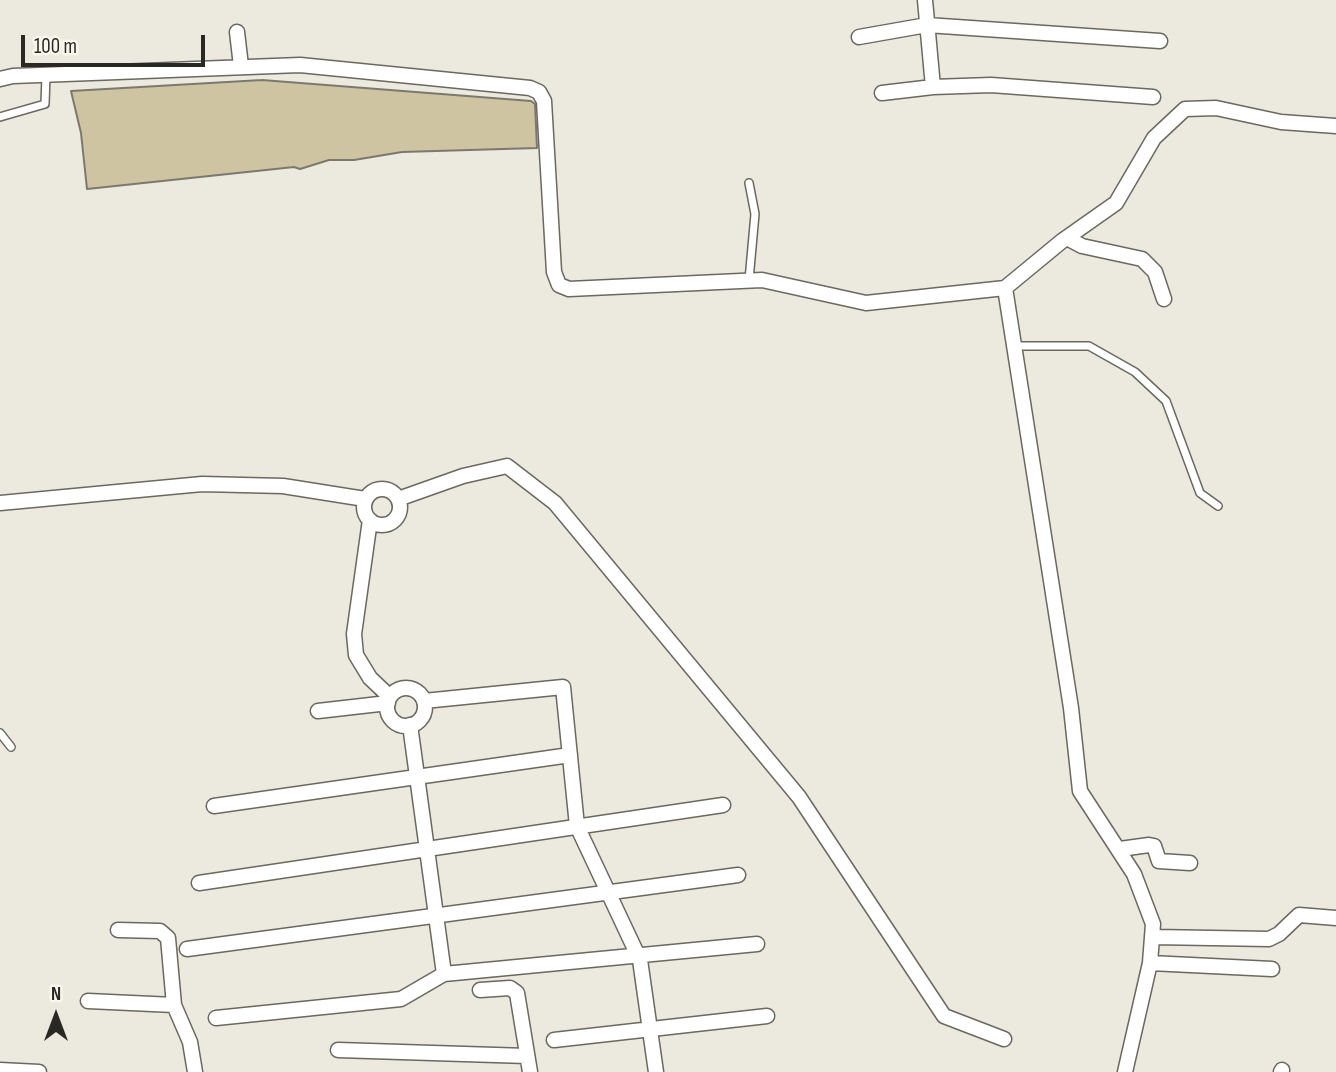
<!DOCTYPE html>
<html>
<head>
<meta charset="utf-8">
<style>
  body { margin:0 }
  #map { position:relative; width:1336px; height:1072px; overflow:hidden; background:#ece9de; font-family:"Sofia Sans Condensed",sans-serif }
  canvas { display:block }
  .north { position:absolute; left:21px; top:981px; width:70px; height:70px; -webkit-text-stroke:5px #f9f6ec; paint-order:stroke; rotate:0deg; font-size:19px; font-weight:700; line-height:28px; text-align:center; color:#292824 }
  .north::after { content:''; display:block; margin:auto; width:24px; height:32px; background:#292824; clip-path:polygon(50% 0,100% 100%,50% 72%,0 100%) }
  .scale { position:absolute; left:21px; top:35px; width:184px; height:32px; box-sizing:border-box; border:4px solid #292824; border-top:0; padding-left:9px; font-size:21px; line-height:24px; white-space:nowrap; color:#292824; -webkit-text-stroke:5px #f9f6ec; paint-order:stroke }
</style>
</head>
<body>
<div id="map">
<canvas width="1336" height="1072"></canvas>
<div class="north">N</div>
<div class="scale">100 m</div>
</div>
<script>
const c = document.querySelector('canvas').getContext('2d');
c.lineJoin = 'round';
function fillPath(path, color) {
  c.fillStyle = color;
  c.fill(path, 'evenodd');
}
function toPath(rows) {
  const path = new Path2D();
  for (const r of rows) {
    if (r.length === 3) {
      path.moveTo(r[0] + r[2], r[1]);
      path.arc(r[0], r[1], r[2], 0, 2 * Math.PI);
      continue;
    }
    path.moveTo(r[0], r[1]);
    for (let i = 2; i < r.length; i += 2) path.lineTo(r[i], r[i + 1]);
  }
  return path;
}
function stroke(path, color, width, dash) {
  c.strokeStyle = color;
  c.lineWidth = width;
  c.lineCap = dash ? 'butt' : 'round';
  c.setLineDash(dash || []);
  c.stroke(path);
}
const building = toPath([
  [262,80,531,101,535,104,537,148,402,152,354,160,329,160,300,169,294,167,87,189,81,133,71,91,262,80]
]);
const service = toPath([
  [0,117,45,104,46,75],
  [749,183,755,214,749,280],
  [1014,346,1089,346,1135,372,1166,401,1200,493,1218,506],
  [0,733,11,747]
]);
const minor = toPath([
  [925,0,933,87],
  [237,32,241,66],
  [859,37,927,25,1160,41],
  [0,79,13,76,300,65,530,88,539,92,544,101,554,272,559,285,569,289,762,280,866,303,1005,288,1062,241,1116,203,1154,138,1185,109,1216,108,1281,122,1336,126],
  [882,93,933,87,991,85,1153,97],
  [1067,238,1082,246,1142,259,1155,272,1164,299],
  [1005,288,1071,708,1080,791,1134,874,1153,924,1150,963,1125,1072],
  [382,507,18],
  [398,499,463,476,507,466,555,503,799,797,944,1016,1004,1039],
  [0,503,202,484,283,486,365,499],
  [370,520,354,634,356,655,370,678,390,697],
  [406,707,19],
  [424,701,563,687,577,826,640,960,656,1072],
  [318,711,388,703],
  [410,725,444,974],
  [214,806,570,755],
  [1120,849,1149,845,1154,846,1159,861,1190,863],
  [199,883,723,805],
  [118,930,160,931,168,938,174,1005,190,1042,195,1072],
  [1154,937,1269,939,1279,934,1299,915,1336,918],
  [187,949,738,875],
  [1150,963,1272,969],
  [480,990,510,988,517,993,530,1072],
  [88,1001,174,1005],
  [216,1018,401,999,444,974,757,944],
  [554,1040,767,1016],
  [338,1050,527,1056],
  [0,1070,39,1072],
  [1281,1072,1282,1070]
]);
fillPath(building, '#cfc4a2');
stroke(building, '#7b796f', 2);
stroke(service, '#6b685f', 10);
stroke(minor, '#6b685f', 17);
stroke(service, '#fff', 7);
stroke(minor, '#fff', 14);
</script>
</body>
</html>
